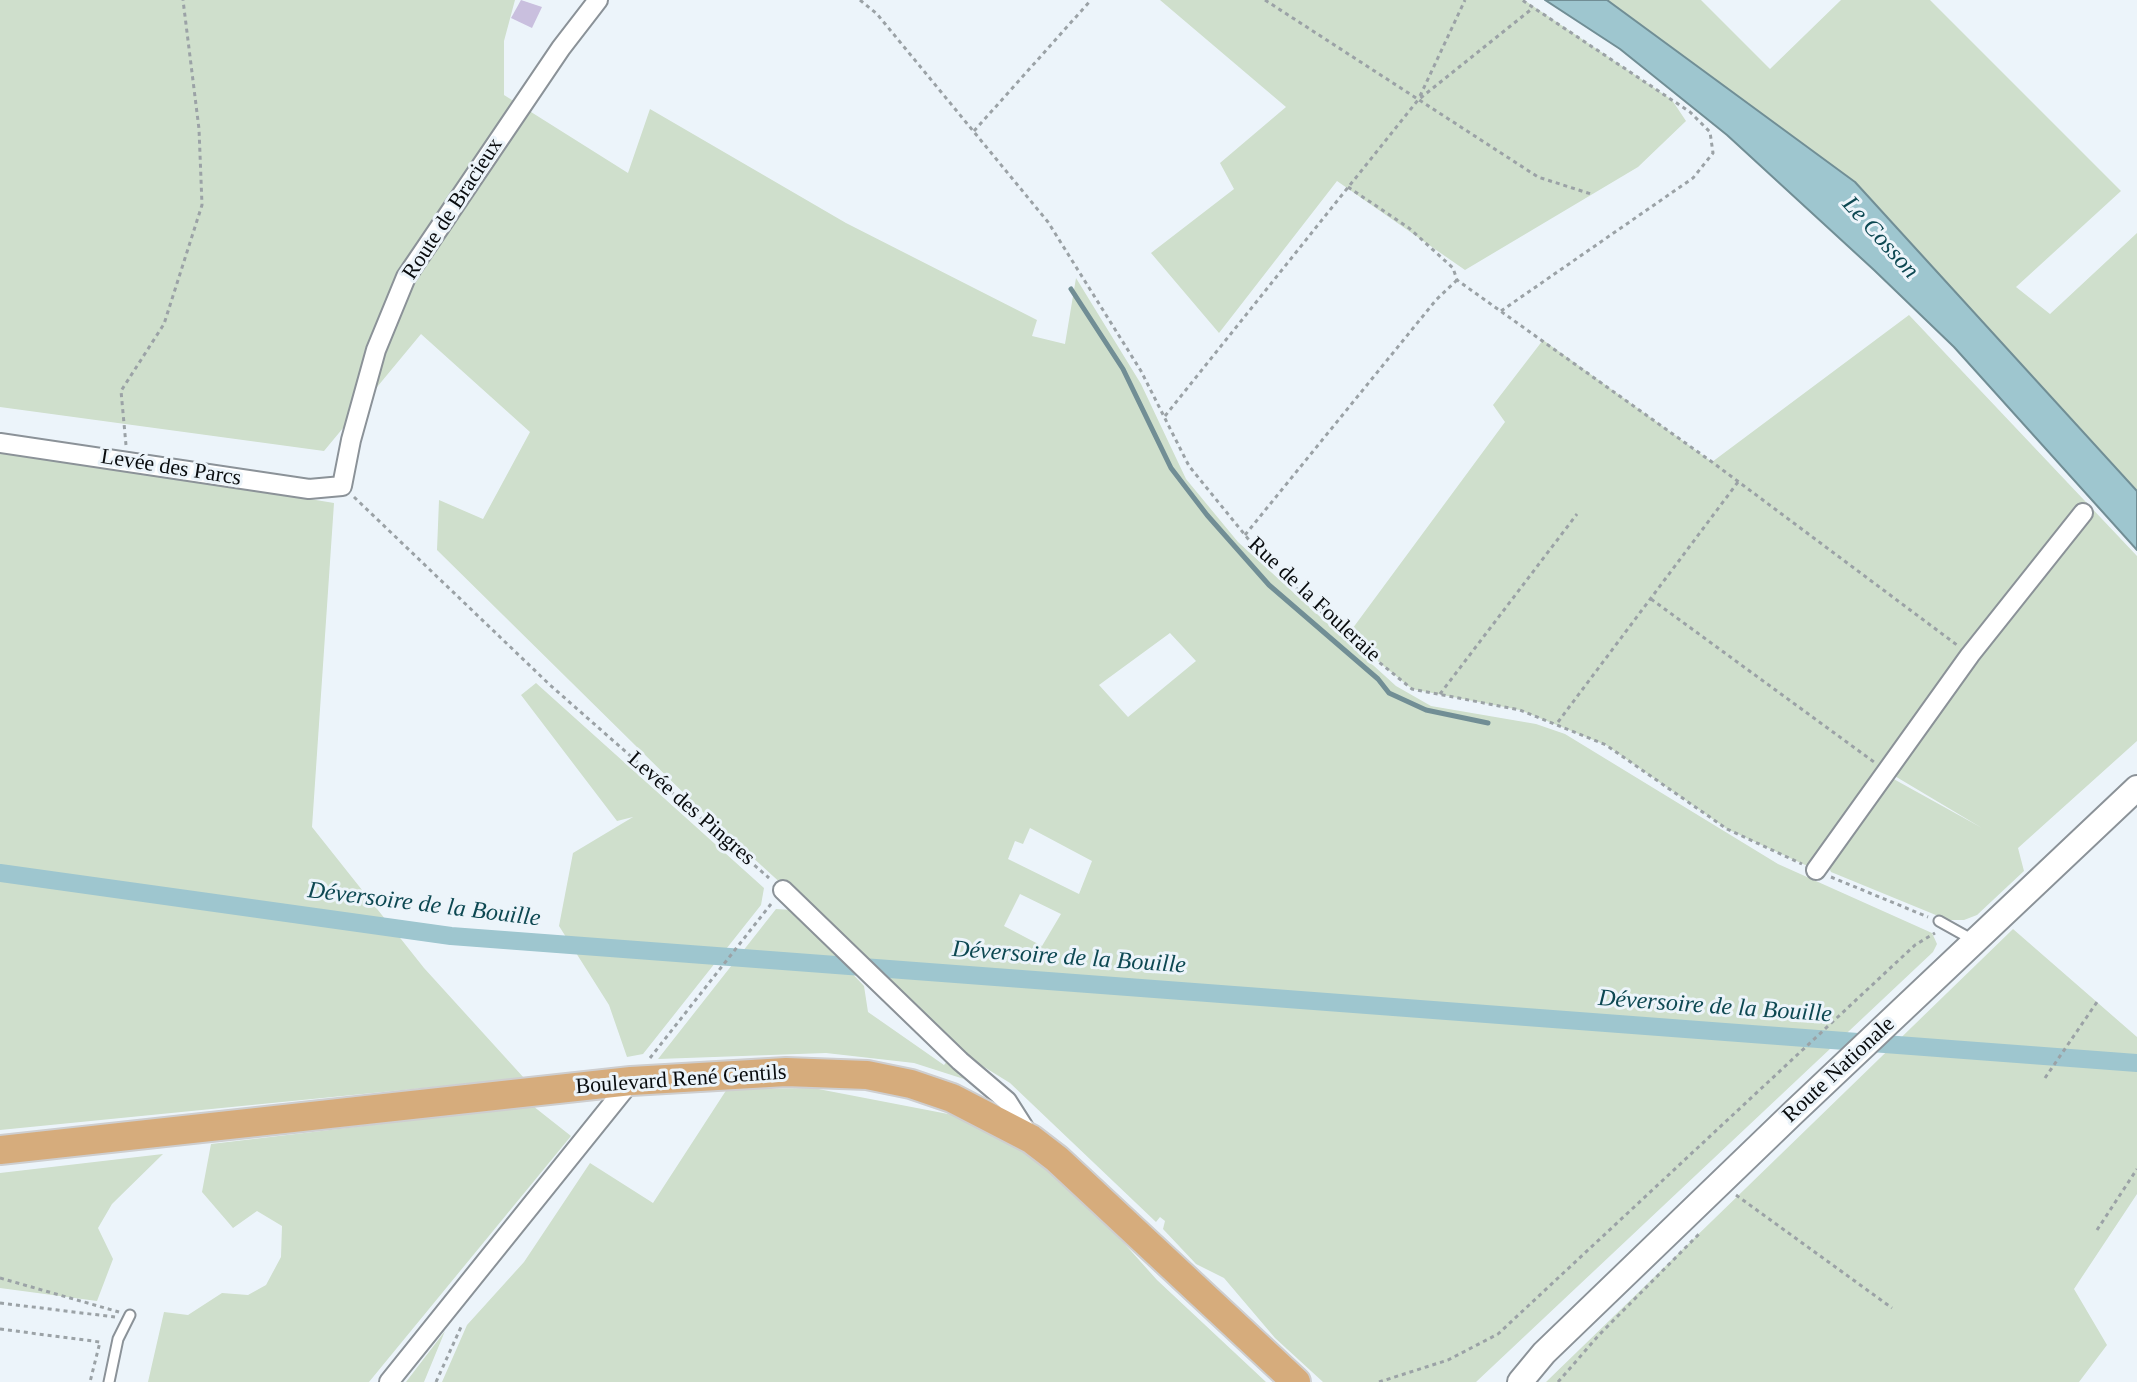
<!DOCTYPE html>
<html>
<head>
<meta charset="utf-8">
<style>
  body { margin:0 }
  canvas { display:block; background:#ecf4fa }
</style>
</head>
<body>
<canvas width="2137" height="1382"></canvas>
<script>
const c = document.querySelector('canvas').getContext('2d');
c.lineJoin = 'round';
function fillPath(path, color) {
  c.fillStyle = color;
  c.fill(path, 'evenodd');
}
function toPath(rows) {
  const path = new Path2D();
  for (const r of rows) {
    path.moveTo(r[0], r[1]);
    for (let i = 2; i < r.length; i += 2) path.lineTo(r[i], r[i + 1]);
  }
  return path;
}
function stroke(path, color, width, dash) {
  c.strokeStyle = color;
  c.lineWidth = width;
  c.lineCap = dash ? 'butt' : 'round';
  c.setLineDash(dash || []);
  c.stroke(path);
}
function write(font, color, halo, rows, align = 'center') {
  c.font = font + ' "Times New Roman",serif';
  c.lineWidth = 6;
  c.setLineDash([]);
  c.textBaseline = 'middle';
  c.strokeStyle = halo;
  c.fillStyle = color;
  for (const [text, x, y, turn = 0] of rows) {
    c.save();
    c.translate(x, y);
    c.rotate((+turn || 0) * Math.PI / 180);
    c.textAlign = isNaN(turn) ? turn : align;
    if (halo) c.strokeText(text, 0, 0);
    c.fillText(text, 0, 0);
    c.restore();
  }
}
const green = toPath([
  [0,0,515,0,504,41,504,95,628,173,650,109,846,223,1037,320,1032,336,1065,344,1076,278,1141,384,1186,479,1238,542,1396,686,1431,706,1536,724,1565,734,1778,864,1932,933,1937,944,1933,952,1476,1382,1323,1382,1275,1338,1224,1278,1196,1264,1163,1229,1165,1221,1160,1217,1156,1222,1010,1083,976,1062,958,1074,964,1079,914,1063,826,1053,658,1059,776,909,792,910,864,986,868,1012,944,1065,959,1046,704,813,437,550,439,500,483,519,530,432,421,334,324,451,0,407],
  [1170,633,1196,661,1128,717,1099,685],
  [1030,828,1092,861,1079,894,1008,859,1015,841,1023,844],
  [1020,894,1061,914,1042,946,1004,926],
  [1160,0,1524,0,1672,100,1686,121,1638,167,1465,270,1337,181,1219,333,1151,253,1234,189,1220,163,1286,107],
  [1607,0,1701,0,1770,69,1841,0,1930,0,2121,191,2016,287,2050,314,2137,233,2137,491,1855,182],
  [1909,315,2137,556,2137,741,2018,848,2024,871,1977,915,1964,920,1948,920,1831,872,1827,864,1890,777,1982,828,1888,772,1816,870,1727,829,1606,745,1520,710,1412,689,1347,636,1505,422,1493,405,1543,340,1712,462],
  [0,453,49,456,334,503,312,827,424,968,524,1078,0,1130],
  [536,683,764,888,761,905,643,1054,627,1057,609,1005,559,926,573,853,633,817,617,821,521,695],
  [2013,929,2137,1037,2137,1194,2074,1289,2107,1345,2079,1382,1546,1382],
  [813,1088,948,1114,989,1126,1080,1194,1157,1280,1266,1382,442,1382,467,1325,524,1262,590,1163,653,1203,727,1089],
  [533,1106,571,1136,369,1382,148,1382,164,1312,188,1315,222,1293,248,1295,266,1285,281,1257,282,1226,257,1211,233,1228,202,1192,211,1144],
  [163,1154,112,1204,98,1228,113,1259,97,1301,0,1288,0,1173],
  [445,1331,424,1382,405,1382,406,1382]
]);
const water = toPath([
  [1545,0,1607,0,1855,182,2137,491,2137,550,1954,347,1874,270,1727,135,1620,49,1545,0]
]);
const stream = toPath([
  [1071,289,1123,369,1171,468,1207,515,1269,585,1378,679,1389,693,1426,710,1488,723]
]);
const canal = toPath([
  [0,873,451,936,2137,1063]
]);
const building = toPath([
  [521,0,542,7,532,28,511,18]
]);
const path = toPath([
  [860,0,877,14,1048,222,1141,371,1189,466,1262,556,1347,636,1412,689,1520,710,1606,745,1727,829,1802,864],
  [1265,0,1538,177,1591,194],
  [1420,96,1465,0],
  [974,131,1091,0],
  [1348,187,1409,228,1453,268,1457,280,1712,462,1957,645],
  [1501,311,1693,178,1713,153,1710,132,1690,112,1522,0],
  [1165,416,1418,100,1533,8],
  [126,445,121,391,164,324,202,205,199,129,183,0],
  [354,497,550,685,769,878],
  [1245,535,1436,300,1457,280],
  [1651,599,1874,762],
  [1440,694,1577,514],
  [1558,722,1738,482],
  [1831,877,1928,917],
  [650,1058,771,904],
  [2045,1078,2097,1002],
  [1736,1195,1892,1308],
  [2097,1230,2137,1169],
  [0,1278,119,1312],
  [0,1303,115,1317],
  [0,1329,100,1342,90,1382],
  [436,1382,461,1327,459,1324],
  [1379,1382,1448,1360,1498,1334,1915,945,1935,933],
  [1558,1382,1599,1335,1699,1234]
]);
const lane = toPath([
  [1939,921,1973,940],
  [109,1382,118,1339,130,1315]
]);
const street = toPath([
  [0,443,309,489,342,486,351,440,376,350,406,277,561,48,598,0],
  [1816,870,1970,655,2083,513],
  [783,890,960,1061,1007,1101,1028,1134],
  [389,1382,631,1081]
]);
const secondary = toPath([
  [1520,1382,1544,1353,1793,1113,2137,788]
]);
const primary = toPath([
  [0,1150,631,1081,786,1072,867,1075,911,1084,952,1098,1031,1139,1057,1159,1296,1382]
]);
const streetNames = [
  ["Route de Bracieux",453,209,-57],
  ["Levée des Parcs",171,468,9],
  ["Rue de la Fouleraie",1314,600,43],
  ["Levée des Pingres",691,809,41],
  ["Route Nationale",1839,1070,-43],
  ["Boulevard René Gentils",681,1080,-4]
];
const waterNames = [
  ["Le Cosson",1880,238,48],
  ["Déversoire de la Bouille",424,905,7],
  ["Déversoire de la Bouille",1069,958,4],
  ["Déversoire de la Bouille",1715,1007,4]
];
fillPath(green, '#cfdfcc');
fillPath(water, '#9ec6cf');
stroke(water, '#718e95', 2);
stroke(stream, '#718e95', 5);
stroke(canal, '#9ec6cf', 18);
fillPath(building, '#c9bfde');
stroke(lane, '#8b9298', 13);
stroke(street, '#8b9298', 22);
stroke(secondary, '#8b9298', 28);
stroke(primary, '#cececf', 32);
stroke(path, '#9ba2a6', 3, [4, 4]);
stroke(lane, '#fff', 9);
stroke(street, '#fff', 18);
stroke(secondary, '#fff', 24);
stroke(primary, '#d6ac7c', 28);
write('22px', '#090c0e', '#ecf4fa', streetNames);
write('italic 24px', '#0d4852', '#ecf4fa', waterNames);
</script>
</body>
</html>
